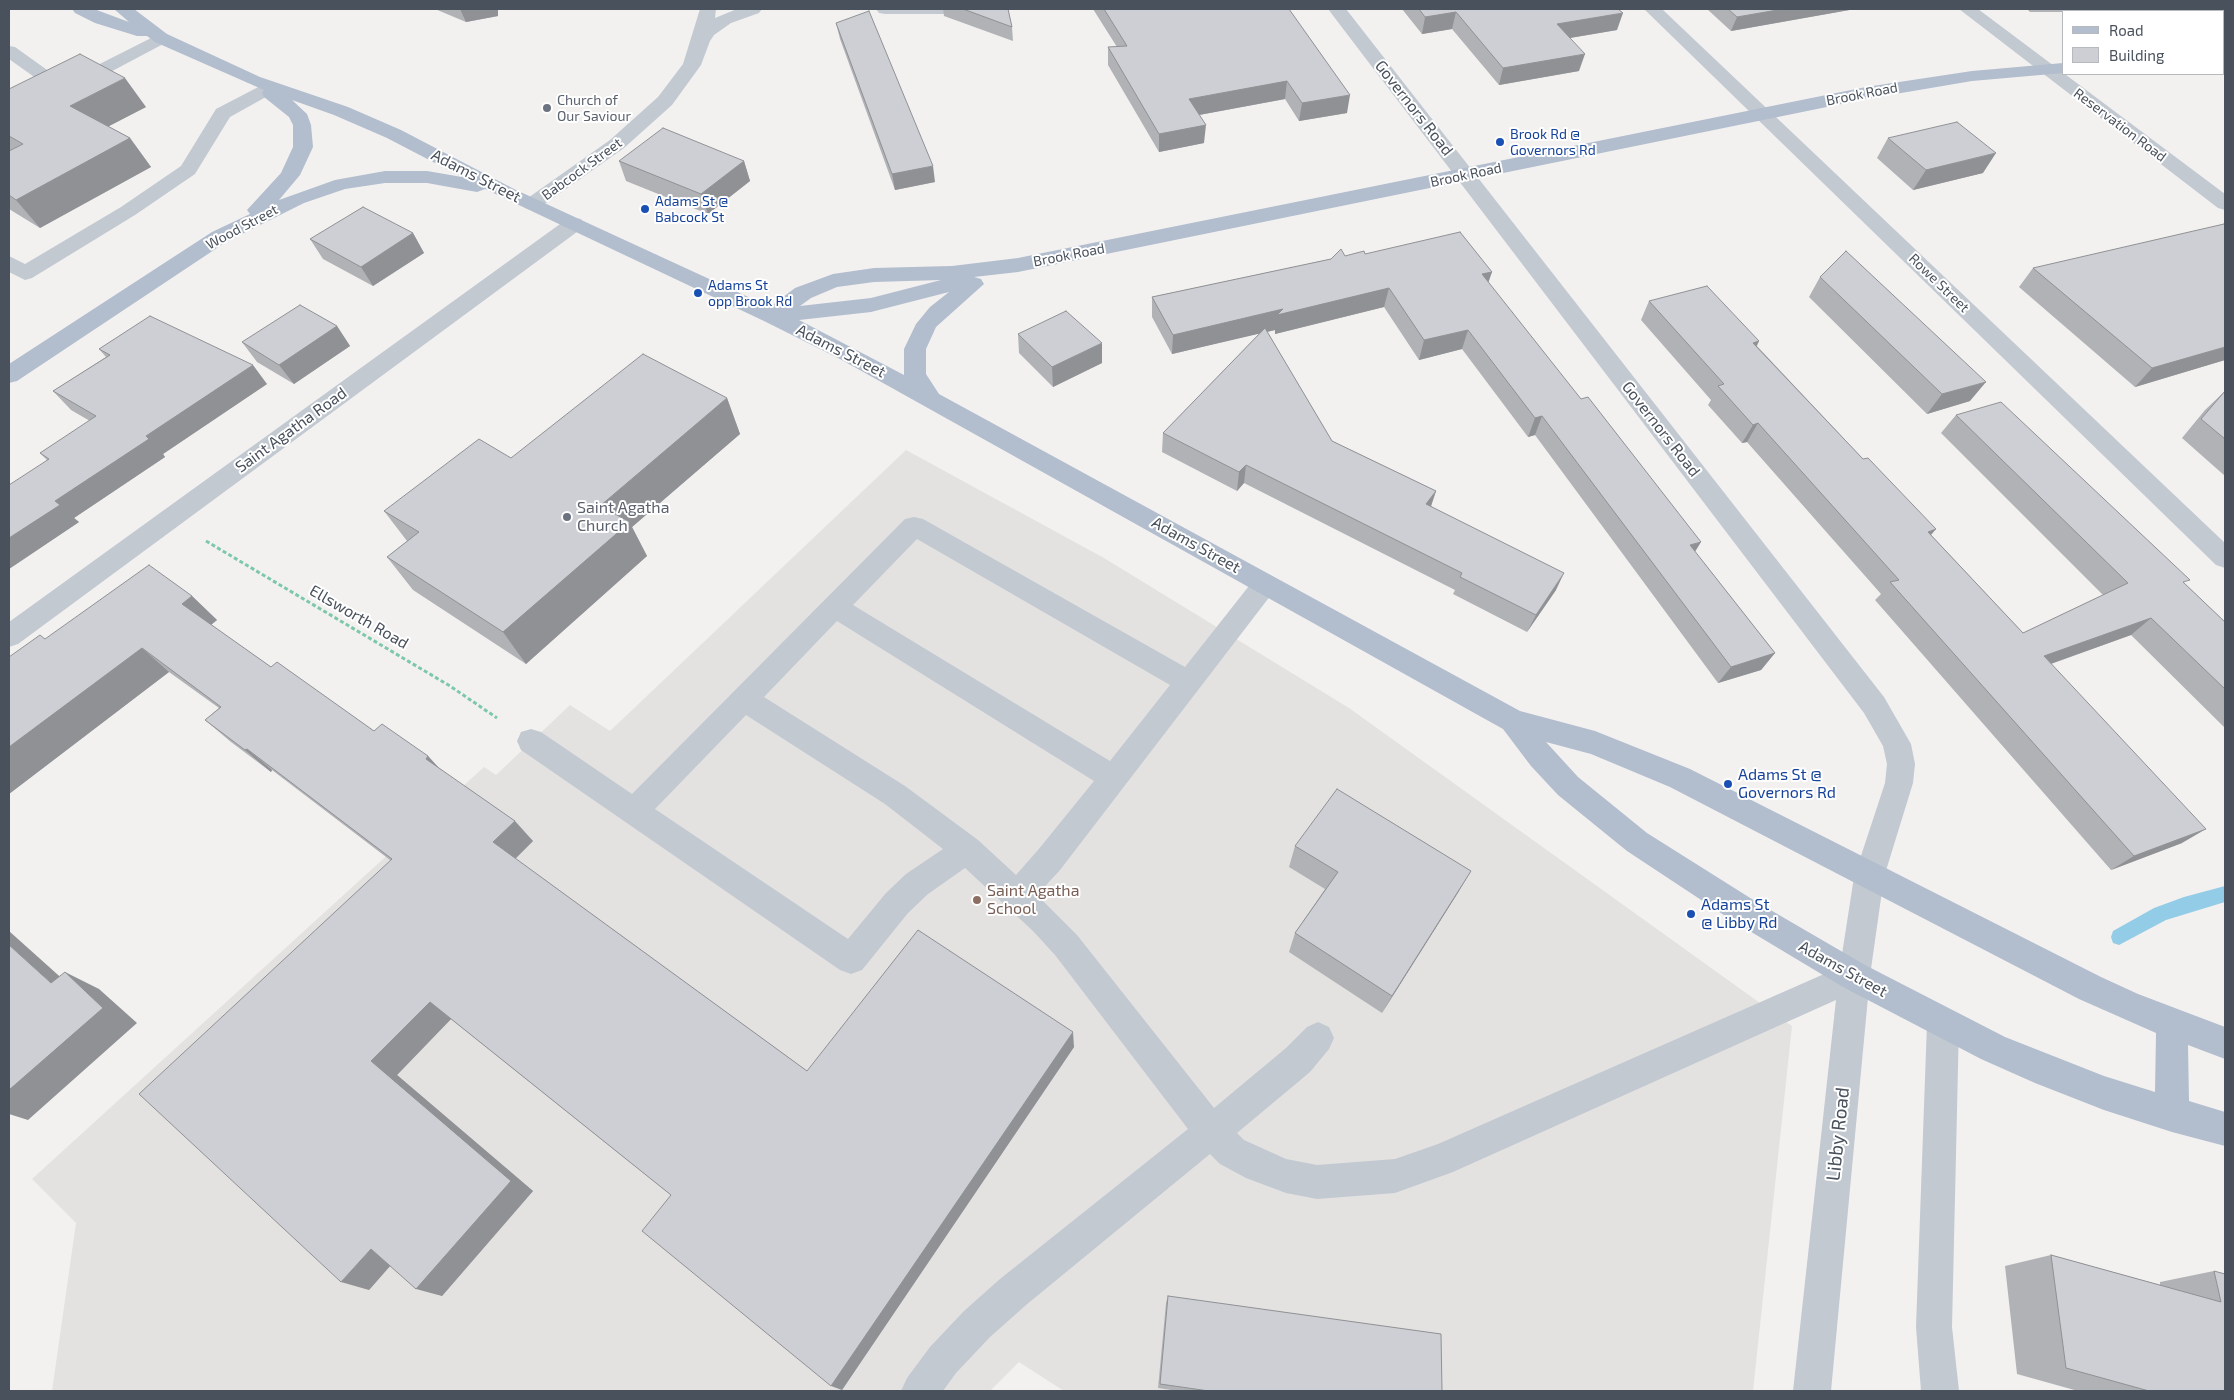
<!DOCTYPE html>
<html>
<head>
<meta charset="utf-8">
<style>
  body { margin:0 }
  #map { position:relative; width:2234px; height:1400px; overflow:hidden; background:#f2f1f0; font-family:"Exo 2",sans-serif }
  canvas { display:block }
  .frame { position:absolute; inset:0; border:10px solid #49515c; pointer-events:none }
  .legend { position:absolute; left:2062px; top:10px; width:162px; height:65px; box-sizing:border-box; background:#fff; border:1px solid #b6b9be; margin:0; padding:6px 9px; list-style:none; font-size:15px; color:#49515c }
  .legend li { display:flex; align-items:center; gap:10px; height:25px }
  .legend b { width:25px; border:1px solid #b6b9be }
</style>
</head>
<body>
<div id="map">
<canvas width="2234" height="1400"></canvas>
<div class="frame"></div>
<ul class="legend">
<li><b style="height:6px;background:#b2bdcd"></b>Road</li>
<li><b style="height:14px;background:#cecfd4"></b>Building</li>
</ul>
</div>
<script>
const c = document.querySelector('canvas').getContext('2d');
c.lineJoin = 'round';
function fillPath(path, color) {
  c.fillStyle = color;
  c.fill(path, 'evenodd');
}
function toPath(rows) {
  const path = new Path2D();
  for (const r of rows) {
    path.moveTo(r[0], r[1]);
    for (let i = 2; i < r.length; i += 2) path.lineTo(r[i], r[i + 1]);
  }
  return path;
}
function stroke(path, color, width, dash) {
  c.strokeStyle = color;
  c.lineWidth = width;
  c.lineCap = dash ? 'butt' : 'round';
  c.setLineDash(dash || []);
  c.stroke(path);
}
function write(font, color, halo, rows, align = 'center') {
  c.font = font + ' "Exo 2",sans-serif';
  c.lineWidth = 4;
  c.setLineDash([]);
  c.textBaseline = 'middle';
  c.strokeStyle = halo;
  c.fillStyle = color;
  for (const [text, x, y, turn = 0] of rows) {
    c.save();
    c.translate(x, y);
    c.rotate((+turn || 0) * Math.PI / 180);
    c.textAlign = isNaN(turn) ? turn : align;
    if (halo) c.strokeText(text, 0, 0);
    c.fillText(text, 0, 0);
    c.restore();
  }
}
const education = toPath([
  [906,450,1104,558,1349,708,1792,1026,1753,1391,1064,1391,1019,1362,990,1391,52,1391,76,1223,32,1179,484,767,496,775,570,705,610,731]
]);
const stream = toPath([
  [2225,886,2225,902,2166,920,2119,945,2113,943,2111,937,2113,931,2154,908,2184,897,2225,886]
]);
const path = toPath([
  [206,541,450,686,497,718]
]);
const minor = toPath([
  [700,9,716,9,715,18,737,9,762,9,759,13,731,23,714,35,710,41,701,65,672,105,624,148,539,208,532,210,525,208,522,204,525,200,610,140,658,97,683,64,700,9],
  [876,9,981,9,978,13,972,14,885,14,879,13,876,9],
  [1328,9,1346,9,1884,697,1911,744,1915,764,1913,783,1884,877,1870,976,1831,1391,1793,1391,1836,1000,1453,1172,1395,1193,1317,1199,1286,1193,1246,1178,1220,1164,1210,1154,1026,1305,990,1337,956,1373,943,1391,901,1391,907,1378,930,1347,964,1311,1000,1279,1188,1129,1055,955,1033,931,965,868,928,894,908,913,862,970,851,974,840,970,521,750,517,741,521,732,531,729,541,732,632,794,905,519,914,517,923,519,1185,667,1256,577,1265,574,1274,577,1278,584,1274,591,1060,870,1037,895,1077,935,1214,1108,1286,1048,1307,1027,1318,1022,1329,1027,1334,1038,1329,1049,1310,1072,1237,1133,1244,1140,1286,1159,1317,1165,1395,1159,1438,1144,1840,967,1854,877,1885,783,1887,764,1883,746,1864,713,1328,9],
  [917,539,1170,685,1110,761,853,605,917,539],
  [837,621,1094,781,1038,850,1016,875,978,840,905,786,764,697,837,621],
  [746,715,885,804,943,849,906,874,886,893,848,939,655,809,746,715],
  [1644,9,1662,9,2225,543,2225,568,2216,565,1644,9],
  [1959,9,1978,9,2225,194,2225,210,2218,208,1959,9],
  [2223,16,2225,16,2225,29,2223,29,2223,16],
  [161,33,167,34,170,38,167,42,16,122,9,124,9,111,51,89,9,59,9,46,15,47,64,82,161,33],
  [266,83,273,85,275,89,273,93,230,117,195,174,135,215,32,278,25,280,9,272,9,256,25,264,121,207,181,166,216,109,266,83],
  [574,218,581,219,584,224,581,229,18,644,9,647,9,622,567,219,574,218],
  [1943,1007,1954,1012,1959,1023,1952,1327,1959,1391,1921,1391,1916,1327,1927,1023,1932,1012,1943,1007]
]);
const major = toPath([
  [72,9,94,9,129,22,114,9,134,9,167,34,260,77,348,107,401,130,514,189,770,307,795,288,833,274,874,268,952,266,1018,258,1866,87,1972,71,2063,63,2063,73,1972,81,1866,99,1018,272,974,277,981,279,984,284,936,327,926,349,926,374,939,394,1520,711,1595,731,1690,769,2101,977,2138,994,2225,1027,2225,1059,2188,1045,2189,1101,2225,1112,2225,1146,2172,1132,2104,1110,2035,1083,1981,1059,1843,987,1733,921,1627,851,1558,795,1531,766,1503,729,840,359,764,321,485,189,477,192,427,183,385,183,345,189,304,203,226,242,17,381,9,383,9,364,212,232,250,214,247,210,281,173,293,147,293,125,289,117,264,97,262,93,264,90,155,42,147,36,137,36,95,23,75,13,72,9],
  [292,100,334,115,387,138,462,177,427,171,385,171,335,180,279,200,300,175,313,147,311,125,307,114,292,100],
  [941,280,871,298,800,306,811,298,837,287,874,282,941,280],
  [949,292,930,307,916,324,904,349,904,375,799,320,871,312,949,292],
  [1546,742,1591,754,1670,787,2079,999,2156,1033,2155,1092,2104,1076,2005,1037,1865,965,1755,901,1647,833,1578,777,1546,742],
  [2223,59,2225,59,2225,69,2223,69,2223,59]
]);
const wall = toPath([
  [435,9,498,9,498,16,466,22],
  [943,9,1008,9,1012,27,1013,41,944,16],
  [1093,9,1289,9,1347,113,1299,121,1285,99,1199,115,1204,143,1159,152,1108,65,1108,47,1117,47],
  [1402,9,1618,9,1617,30,1570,38,1579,71,1499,85,1452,29,1422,34],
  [1707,9,1855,9,1731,31],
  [2027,9,2157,9,2155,11,2063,11,2063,12,2030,12],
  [836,23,935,182,895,190,840,39],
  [9,89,146,107,108,126,130,138,151,167,40,228,9,209],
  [1888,138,1983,173,1913,190,1877,158],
  [619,161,744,161,750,181,708,214,626,181],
  [413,233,424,253,373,286,323,259,310,239],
  [1365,254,1492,272,1488,282,1695,552,1775,653,1761,670,1718,683,1535,435,1528,437,1462,349,1419,360,1384,307,1275,334,1275,330,1267,332,1332,441,1436,491,1431,506,1556,590,1527,632,1453,594,1455,590,1244,483,1237,491,1162,452,1163,433,1260,333,1172,354,1152,317,1152,297,1345,256],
  [2033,268,2225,360,2135,387,2019,287],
  [1820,277,1970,401,1927,414,1809,297],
  [1649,301,1759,341,1757,346,1863,459,1936,529,1931,535,2023,633,2103,595,1941,433,1956,415,2185,584,2225,622,2225,728,2131,635,2051,664,2182,843,2111,870,1875,600,1881,594,1747,442,1742,443,1708,405,1711,400,1641,320],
  [337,326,350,346,294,384,257,362,242,342],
  [1018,334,1102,363,1053,387,1019,353],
  [99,349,267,384,163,454,165,457,74,518,79,522,9,569,47,460,40,453,90,421,71,410,53,391,106,357],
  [2225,391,2225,476,2182,438,2205,410],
  [727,398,740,434,632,527,647,556,526,664,413,590,387,557,407,541,384,511,511,458],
  [192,596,217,620,211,625,271,667,374,731,428,756,439,768,533,841,515,859,807,1071,1074,1047,842,1390,671,1195,451,1019,397,1075,533,1191,442,1296,390,1266,369,1290,390,860,272,770,271,772,231,742,205,720,219,708,169,672,9,794,9,657,45,639],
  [1295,846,1459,891,1382,1013,1289,952,1295,933,1325,889,1289,867],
  [2051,1255,2160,1285,2160,1282,2214,1271,2225,1274,2225,1391,2078,1391,2017,1374,2005,1266],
  [1168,1296,1442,1391,1178,1391,1158,1388,1166,1303]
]);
const shadedWall = toPath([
  [460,9,498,9,498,16,466,22],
  [1783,9,1855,9,1731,31,1737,17],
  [1456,12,1452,29,1422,34,1425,17],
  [1623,13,1617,30,1552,41,1557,24],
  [1585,54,1579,71,1499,85,1503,68],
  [125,78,146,107,92,135,70,106],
  [1287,81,1285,99,1188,117,1189,99],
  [1350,95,1347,113,1299,121,1302,103],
  [1206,125,1204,143,1159,152,1159,134],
  [130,138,151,167,40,228,16,200],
  [1996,153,1983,173,1913,190,1926,170],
  [744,161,750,181,708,214,701,194],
  [933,166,935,182,895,190,892,174],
  [413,233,424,253,373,286,361,267],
  [1492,272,1485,292,1482,274],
  [1389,288,1384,307,1275,334,1275,330,1172,354,1173,335,1283,309],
  [337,326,350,346,294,384,279,365],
  [1468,330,1462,349,1419,360,1424,340],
  [1759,341,1749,360,1753,343],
  [1102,343,1102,363,1053,387,1052,367],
  [2225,347,2225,360,2135,387,2152,368],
  [253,365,267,384,163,454,165,457,74,518,79,522,9,569,9,538,55,501,146,436],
  [1986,382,1970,401,1927,414,1942,394],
  [727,398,740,434,632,527,647,556,526,664,503,632,600,506],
  [1542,416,1535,435,1528,437,1535,418],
  [1758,423,1747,442,1742,443,1753,425],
  [1246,465,1244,483,1237,491,1239,472],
  [1436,491,1430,509,1426,504],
  [1936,529,1920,547,1928,532],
  [1701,542,1690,560,1690,545],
  [1564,573,1556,590,1527,632,1536,615],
  [192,596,217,620,207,628,182,604],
  [2151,618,2131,635,2025,673,2044,656],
  [142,648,169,672,9,794,9,747],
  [1775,653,1761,670,1718,683,1731,667],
  [247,749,272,770,271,772,245,750],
  [428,756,448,778,426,759],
  [515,821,533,841,512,862,493,842],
  [2206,829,2182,843,2111,870,2134,856],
  [1471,871,1459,891,1382,1013,1392,996],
  [9,931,86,1000,51,983,9,945],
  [65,972,99,989,137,1023,28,1120,9,1114,9,1090],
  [430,1002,452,1018,397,1075,533,1191,442,1296,416,1289,371,1061],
  [1073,1032,1074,1047,842,1390,831,1386],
  [371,1249,398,1257,369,1290,341,1282]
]);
const building = toPath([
  [963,9,1008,9,1012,27,963,9],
  [1104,9,1289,9,1350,95,1302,103,1287,81,1189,99,1206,125,1159,134,1108,47,1127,46,1104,9],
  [1419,9,1618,9,1623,13,1557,24,1585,54,1503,68,1456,12,1425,17,1419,9],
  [1728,9,1783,9,1737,17,1728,9],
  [869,11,933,166,892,174,836,23,869,11],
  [80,54,125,78,70,106,130,138,16,200,9,195,9,151,23,144,9,136,9,89,80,54],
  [1957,122,1996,153,1926,170,1888,138,1957,122],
  [663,128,744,161,701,194,619,161,663,128],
  [363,207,413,233,361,267,310,239,363,207],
  [2224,224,2225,225,2225,347,2152,368,2033,268,2224,224],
  [1460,232,1492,272,1482,274,1581,399,1588,397,1701,542,1690,545,1775,653,1731,667,1542,416,1535,418,1468,330,1424,340,1389,288,1277,315,1283,309,1173,335,1152,297,1331,259,1341,249,1345,256,1364,251,1365,254,1460,232],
  [1846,251,1986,382,1942,394,1820,277,1846,251],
  [1707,286,1759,341,1753,343,1863,459,1868,458,1936,529,1928,532,2023,633,2128,583,1956,415,2001,402,2190,580,2183,582,2225,622,2225,689,2151,618,2044,656,2206,829,2134,856,1890,582,1899,580,1758,423,1753,425,1718,386,1724,384,1649,301,1707,286],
  [300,305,337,326,279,365,242,342,300,305],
  [1066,311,1102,343,1052,367,1018,334,1066,311],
  [150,316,253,365,146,436,149,439,55,501,60,505,9,538,9,485,49,459,40,453,96,416,53,391,110,355,99,349,150,316],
  [1265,328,1332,441,1436,491,1426,504,1564,573,1536,615,1460,577,1462,573,1246,465,1239,472,1163,433,1265,328],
  [643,354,727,398,600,506,630,522,503,632,387,557,419,532,384,511,479,439,511,458,643,354],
  [2225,391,2225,439,2201,419,2225,391],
  [149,565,192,596,182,604,271,667,277,662,374,731,382,724,428,756,426,759,515,821,493,842,807,1071,918,930,1073,1032,831,1386,642,1231,671,1195,430,1002,371,1061,511,1181,416,1289,371,1249,341,1282,139,1094,392,859,247,749,245,750,205,720,221,707,142,648,9,747,9,657,40,635,45,639,149,565],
  [1337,789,1471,871,1392,996,1295,933,1338,872,1295,846,1337,789],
  [9,945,51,983,65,972,103,1008,9,1090,9,945],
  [2051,1255,2221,1302,2214,1271,2225,1274,2225,1391,2149,1391,2066,1368,2051,1255],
  [1168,1296,1441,1334,1442,1391,1209,1391,1160,1384,1168,1296]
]);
const markers = [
  [547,108,5,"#6b7280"],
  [1500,142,5,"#1a4fb4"],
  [645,209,5,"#1a4fb4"],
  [698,293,5,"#1a4fb4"],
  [567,517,5,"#6b7280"],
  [1728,784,5,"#1a4fb4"],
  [977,900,5,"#8d6e63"],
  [1691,914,5,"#1a4fb4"]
];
const farStreetnames = [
  ["Brook Road",1862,94,-11],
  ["Reservation Road",2120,125,37],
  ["Babcock Street",582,169,-36],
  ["Brook Road",1466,175,-12],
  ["Wood Street",242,227,-28],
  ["Brook Road",1069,255,-11],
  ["Rowe Street",1939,283,44]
];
const farWorshipnames = [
  ["Church of",557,100],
  ["Our Saviour",557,116]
];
const farTransitnames = [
  ["Brook Rd @",1510,134],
  ["Governors Rd",1510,150],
  ["Adams St @",655,201],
  ["Babcock St",655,217],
  ["Adams St",708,285],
  ["opp Brook Rd",708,301]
];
const streetNames = [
  ["Governors Road",1414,108,52],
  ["Adams Street",476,176,27],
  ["Adams Street",841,351,27],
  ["Governors Road",1661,429,52],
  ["Saint Agatha Road",291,430,-36],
  ["Adams Street",1196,545,29],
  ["Ellsworth Road",359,617,30],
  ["Adams Street",1843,969,29]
];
const worshipNames = [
  ["Saint Agatha",577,508],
  ["Church",577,526]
];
const transitNames = [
  ["Adams St @",1738,775],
  ["Governors Rd",1738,793],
  ["Adams St",1701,905],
  ["@ Libby Rd",1701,923]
];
const educationNames = [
  ["Saint Agatha",987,891],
  ["School",987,909]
];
const nearStreetnames = [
  ["Libby Road",1838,1134,-84]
];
fillPath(education, '#e3e2e1');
fillPath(stream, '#93cce6');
stroke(path, '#7dc8ab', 3, [4, 2.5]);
fillPath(minor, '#c2c9d1');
fillPath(major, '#b2bdcd');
fillPath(wall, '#b1b2b6');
fillPath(shadedWall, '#909194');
fillPath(building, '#cecfd4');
stroke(building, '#909194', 1);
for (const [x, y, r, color] of markers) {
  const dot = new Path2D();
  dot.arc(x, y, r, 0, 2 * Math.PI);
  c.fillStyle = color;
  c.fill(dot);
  stroke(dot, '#fff', 2);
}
write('14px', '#49515c', '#fff', farStreetnames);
write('14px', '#5b616d', '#fff', farWorshipnames, 'left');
write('14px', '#164399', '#fff', farTransitnames, 'left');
write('16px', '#49515c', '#fff', streetNames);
write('16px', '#5b616d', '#fff', worshipNames, 'left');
write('16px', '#164399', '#fff', transitNames, 'left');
write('16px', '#785e54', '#fff', educationNames, 'left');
write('19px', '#49515c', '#fff', nearStreetnames);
</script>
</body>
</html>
